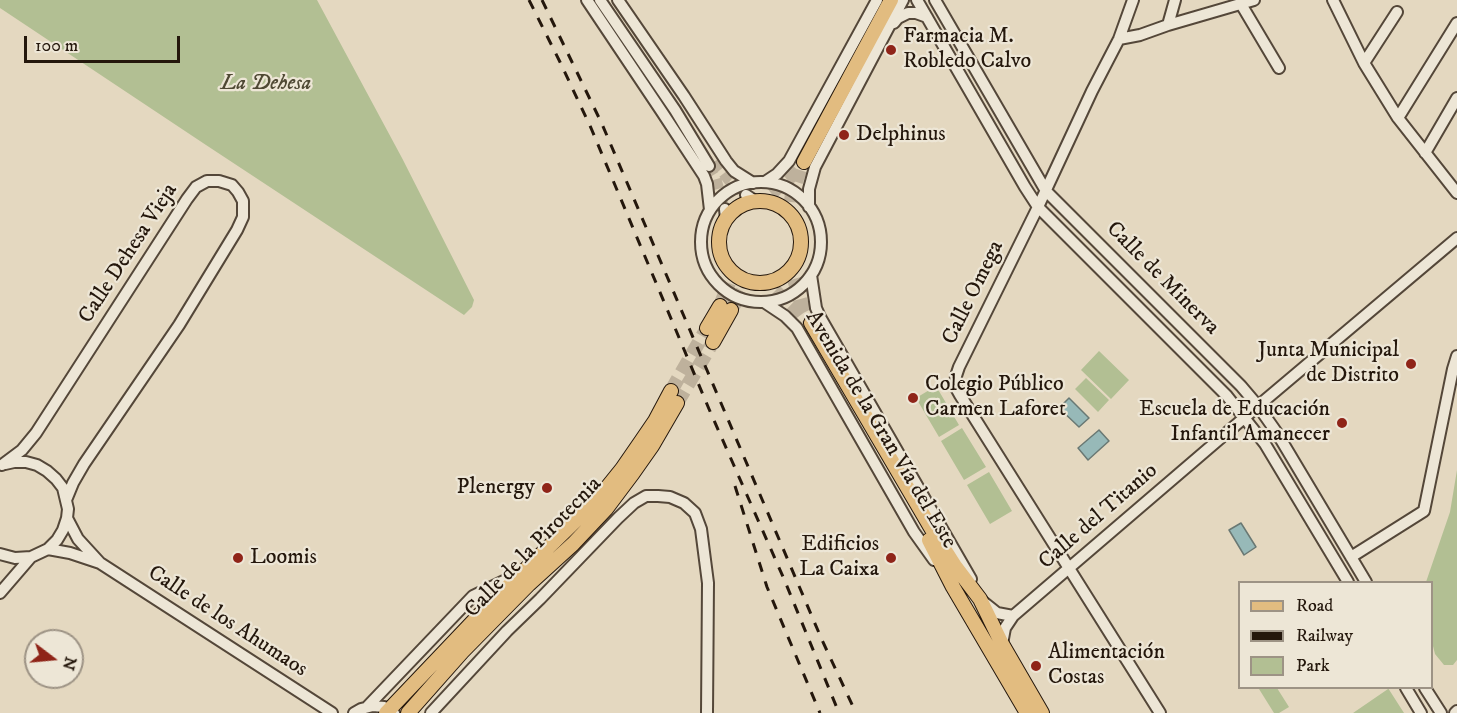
<!DOCTYPE html>
<html>
<head>
<meta charset="utf-8">
<style>
  body { margin:0 }
  #map { position:relative; width:1457px; height:713px; overflow:hidden; background:#e4d8c0; font-family:"IM FELL DW Pica",serif }
  canvas { display:block }
  .legend { position:absolute; left:1238px; top:581px; width:195px; height:108px; box-sizing:border-box; background:#ede6d6; border:2px solid #9d9385; margin:0; padding:8px 10px; list-style:none; font-size:18px; color:#24170c }
  .legend li { display:flex; align-items:center; gap:12px; height:30px }
  .legend b { width:30px; border:2px solid #9d9385 }
  .north { position:absolute; left:24px; top:629px; width:60px; height:60px; box-sizing:border-box; background:#ede6d6; border:2px solid #9d9385; border-radius:50%; rotate:106deg; font-size:16px; font-weight:700; line-height:24px; text-align:center; color:#24170c }
  .north::after { content:''; display:block; margin:auto; width:21px; height:27px; background:#8f2418; clip-path:polygon(50% 0,100% 100%,50% 72%,0 100%) }
  .scale { position:absolute; left:24px; top:36px; width:156px; height:27px; box-sizing:border-box; border:3px solid #24170c; border-top:0; padding-left:8px; font-size:18px; line-height:21px; white-space:nowrap; color:#24170c; -webkit-text-stroke:4px #ede6d6; paint-order:stroke }
</style>
</head>
<body>
<div id="map">
<canvas width="1457" height="713"></canvas>
<ul class="legend">
<li><b style="height:8px;background:#e2bc80"></b>Road</li>
<li><b style="height:8px;background:#24170c"></b>Railway</li>
<li><b style="height:16px;background:#b2bf93"></b>Park</li>
</ul>
<div class="north">N</div>
<div class="scale">100 m</div>
</div>
<script>
const c = document.querySelector('canvas').getContext('2d');
c.lineJoin = 'round';
function fillPath(path, color) {
  c.fillStyle = color;
  c.fill(path, 'evenodd');
}
function toPath(rows) {
  const path = new Path2D();
  for (const r of rows) {
    if (r.length === 3) {
      path.moveTo(r[0] + r[2], r[1]);
      path.arc(r[0], r[1], r[2], 0, 2 * Math.PI);
      continue;
    }
    path.moveTo(r[0], r[1]);
    for (let i = 2; i < r.length; i += 2) path.lineTo(r[i], r[i + 1]);
  }
  return path;
}
function stroke(path, color, width, dash) {
  c.strokeStyle = color;
  c.lineWidth = width;
  c.lineCap = dash ? 'butt' : 'round';
  c.setLineDash(dash || []);
  c.stroke(path);
}
function write(font, color, halo, rows, align = 'center') {
  c.font = font + ' "IM FELL DW Pica",serif';
  c.lineWidth = 4.5;
  c.setLineDash([]);
  c.textBaseline = 'middle';
  c.strokeStyle = halo;
  c.fillStyle = color;
  for (const [text, x, y, turn = 0] of rows) {
    c.save();
    c.translate(x, y);
    c.rotate((+turn || 0) * Math.PI / 180);
    c.textAlign = isNaN(turn) ? turn : align;
    if (halo) c.strokeText(text, 0, 0);
    c.fillText(text, 0, 0);
    c.restore();
  }
}
const green = toPath([
  [0,0,317,0,402,158,474,300,472,307,464,315,206,145,0,8],
  [1099,351,1129,380,1111,399,1081,370],
  [1086,378,1109,400,1098,412,1075,389],
  [936,386,959,425,939,437,916,398],
  [962,428,986,467,964,480,941,441],
  [1457,470,1457,660,1453,665,1444,665,1435,654,1432,642,1432,582,1426,582,1450,512],
  [989,472,1012,511,990,524,967,485],
  [1261,688,1277,688,1289,707,1279,713,1274,713,1259,689],
  [1388,688,1404,713,1353,713,1388,689]
]);
const water = toPath([
  [1069,398,1089,418,1079,427,1059,408,1069,398],
  [1099,430,1109,441,1088,460,1078,448,1099,430],
  [1241,523,1256,547,1244,555,1229,530,1241,523]
]);
const minorTunnel = toPath([
  [714,162,729,181,746,195],
  [709,166,716,178,725,209]
]);
const majorTunnel = toPath([
  [771,193,789,178,804,162],
  [791,202,792,193,800,170],
  [794,279,801,303,811,323],
  [775,291,795,310,804,322],
  [720,306,729,283],
  [731,310,742,291],
  [671,391,707,328],
  [677,403,713,342]
]);
const minor = toPath([
  [587,0,662,112,704,176,707,184,710,210],
  [600,0,675,110,709,166],
  [618,0,684,96,726,161,734,171,753,183],
  [917,0,1025,187,1038,207,1227,396,1265,444,1348,582],
  [935,0,1046,191,1241,386,1258,406,1277,433,1366,582],
  [1133,0,1119,39,1092,91,1038,207,959,367,956,376,955,386,960,395,1160,713],
  [1333,0,1364,63,1398,118,1457,193],
  [1241,4,1279,68],
  [894,23,898,18,908,13,916,13,927,17],
  [1168,25,1175,0],
  [1119,39,1140,35,1168,25,1254,0],
  [1364,63,1397,12],
  [1398,118,1457,23],
  [1425,153,1457,98],
  [761,242,60],
  [765,182,777,174,789,161,877,0],
  [746,195,755,201],
  [809,207,809,189,815,167,903,0],
  [725,209,726,219],
  [811,275,816,308,820,317,971,579],
  [764,302,785,316,797,328,914,532,934,560],
  [2,465,22,450,36,433,187,199,196,187,207,181,219,181,232,185,238,192,243,201,243,217,237,230,179,325,84,464,73,483,66,500],
  [67,518,78,539,100,563,332,713],
  [48,549,70,553,100,563],
  [0,554,15,558,31,557,48,549,57,540,63,530,67,518,68,509,63,488,56,479,47,471,37,465,26,462,14,462,5,464],
  [1351,557,1424,511,1453,369,1457,356],
  [0,593,31,557],
  [982,601,997,613,1013,616],
  [1002,644,1005,628,1013,616,1258,406,1457,238],
  [1406,688,1421,713],
  [1425,688,1441,713],
  [367,707,473,596,516,575],
  [354,713,361,709,373,706,384,707,394,713],
  [431,713,507,631,540,599,618,518,634,503,646,496,658,496,670,497,684,503,695,513,701,529,708,583,707,713],
  [1455,713,1457,711]
]);
const major = toPath([
  [804,162,891,0],
  [760,242,41],
  [811,323,934,533,955,566,980,599,1002,644,1042,713],
  [707,328,720,306],
  [713,342,731,310],
  [929,540,953,587,1027,713],
  [386,713,485,609,597,500,622,469,642,440,655,421,671,391],
  [408,713,462,652,529,584,573,544,606,509,633,473,652,446,677,403]
]);
const rail = toPath([
  [529,0,560,62,591,128,709,409,784,579,839,713],
  [542,0,602,124,822,640,856,713],
  [735,486,767,587,820,713]
]);
const markers = [
  [891,50,6,"#8f2418"],
  [844,135,6,"#8f2418"],
  [1411,364,6,"#8f2418"],
  [913,398,6,"#8f2418"],
  [1342,423,6,"#8f2418"],
  [547,488,6,"#8f2418"],
  [238,558,6,"#8f2418"],
  [891,558,6,"#8f2418"],
  [1036,666,6,"#8f2418"]
];
const poiNames = [
  ["Farmacia M.",903,37],
  ["Robledo Calvo",903,62],
  ["Delphinus",856,135],
  ["Junta Municipal",1399,351,"right"],
  ["de Distrito",1399,376,"right"],
  ["Colegio Público",925,385],
  ["Carmen Laforet",925,410],
  ["Escuela de Educación",1330,410,"right"],
  ["Infantil Amanecer",1330,435,"right"],
  ["Plenergy",535,488,"right"],
  ["Edificios",879,545,"right"],
  ["La Caixa",879,570,"right"],
  ["Loomis",250,558],
  ["Alimentación",1048,653],
  ["Costas",1048,678]
];
const parkNames = [
  ["La Dehesa",266,84]
];
const streetNames = [
  ["Calle Dehesa Vieja",129,254,-57],
  ["Calle de Minerva",1162,279,45],
  ["Calle Omega",974,293,-64],
  ["Avenida de la Gran Vía del Este",880,430,59],
  ["Calle del Titanio",1099,517,-41],
  ["Calle de la Pirotecnia",534,548,-46],
  ["Calle de los Ahumaos",227,622,33]
];
fillPath(green, '#b2bf93');
fillPath(water, '#97b9b8');
stroke(water, '#697873', 1.5);
stroke(minorTunnel, '#beb19c', 10, [10, 5]);
stroke(majorTunnel, '#beb19c', 14, [14, 7]);
stroke(minor, '#544739', 14);
stroke(major, '#24170c', 16);
stroke(minor, '#ede6d6', 10);
stroke(major, '#e2bc80', 14);
stroke(rail, '#24170c', 3, [10, 10]);
for (const [x, y, r, color] of markers) {
  const dot = new Path2D();
  dot.arc(x, y, r, 0, 2 * Math.PI);
  c.fillStyle = color;
  c.fill(dot);
  stroke(dot, '#ede6d6', 2);
}
write('22px', '#24170c', '#ede6d6', poiNames, 'left');
write('italic 22px', '#4f4934', '#ede6d6', parkNames);
write('22px', '#24170c', '#ede6d6', streetNames);
</script>
</body>
</html>
